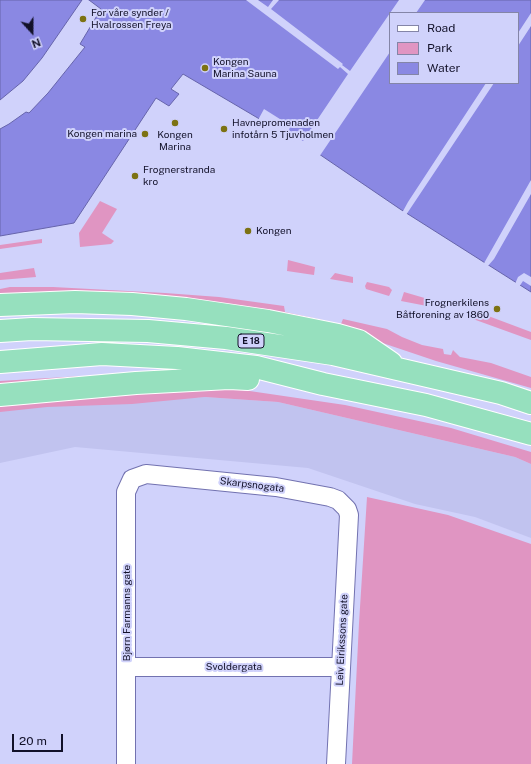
<!DOCTYPE html>
<html>
<head>
<meta charset="utf-8">
<style>
  body { margin:0 }
  #map { position:relative; width:531px; height:764px; overflow:hidden; background:#d0d2fb; font-family:"Public Sans",sans-serif }
  canvas { display:block }
  .legend { position:absolute; left:389px; top:12px; width:130px; height:72px; box-sizing:border-box; background:#d0d2fb; border:1px solid #8485a7; margin:0; padding:5px 7px; list-style:none; font-size:12px; color:#121129 }
  .legend li { display:flex; align-items:center; gap:8px; height:20px }
  .legend b { width:20px; border:1px solid #8485a7 }
  .north { position:absolute; left:12px; top:12px; width:40px; height:40px; -webkit-text-stroke:3px #d0d2fb; paint-order:stroke; rotate:159deg; font-size:11px; font-weight:700; line-height:16px; text-align:center; color:#121129 }
  .north::after { content:''; display:block; margin:auto; width:14px; height:18px; background:#121129; clip-path:polygon(50% 0,100% 100%,50% 72%,0 100%) }
  .scale { position:absolute; left:12px; top:734px; width:51px; height:18px; box-sizing:border-box; border:2px solid #121129; border-top:0; padding-left:5px; font-size:12px; line-height:14px; white-space:nowrap; color:#121129; -webkit-text-stroke:3px #d0d2fb; paint-order:stroke }
</style>
</head>
<body>
<div id="map">
<canvas width="531" height="764"></canvas>
<ul class="legend">
<li><b style="height:5px;background:#fff"></b>Road</li>
<li><b style="height:11px;background:#e095c2"></b>Park</li>
<li><b style="height:11px;background:#8a88e3"></b>Water</li>
</ul>
<div class="north">N</div>
<div class="scale">20 m</div>
</div>
<script>
const c = document.querySelector('canvas').getContext('2d');
c.lineJoin = 'round';
function fillPath(path, color) {
  c.fillStyle = color;
  c.fill(path, 'evenodd');
}
function toPath(rows) {
  const path = new Path2D();
  for (const r of rows) {
    path.moveTo(r[0], r[1]);
    for (let i = 2; i < r.length; i += 2) path.lineTo(r[i], r[i + 1]);
  }
  return path;
}
function stroke(path, color, width, dash) {
  c.strokeStyle = color;
  c.lineWidth = width;
  c.lineCap = dash ? 'butt' : 'round';
  c.setLineDash(dash || []);
  c.stroke(path);
}
function write(font, color, halo, rows, align = 'center') {
  c.font = font + ' "Public Sans",sans-serif';
  c.lineWidth = 4;
  c.setLineDash([]);
  c.textBaseline = 'middle';
  c.strokeStyle = halo;
  c.fillStyle = color;
  for (const [text, x, y, turn = 0] of rows) {
    c.save();
    c.translate(x, y);
    c.rotate((+turn || 0) * Math.PI / 180);
    c.textAlign = isNaN(turn) ? turn : align;
    if (halo) c.strokeText(text, 0, 0);
    c.fillText(text, 0, 0);
    c.restore();
  }
}
const built = toPath([
  [205,397,278,402,515,457,531,464,531,538,475,517,415,504,308,468,75,447,0,463,0,408]
]);
const green = toPath([
  [100,201,117,209,102,233,114,241,111,244,80,247,79,233],
  [42,239,42,243,0,249,0,245],
  [288,260,315,267,314,275,287,271],
  [34,268,36,277,0,280,0,273],
  [335,273,353,277,353,283,330,279],
  [367,282,389,287,392,290,389,296,366,289,365,286],
  [10,287,53,287,165,293,219,297,284,306,285,312,341,324,343,319,387,329,402,337,422,345,443,349,444,354,451,355,453,350,460,357,491,363,531,377,531,388,436,361,338,328,0,298,0,289],
  [404,292,428,299,429,300,427,306,401,301],
  [475,311,531,332,531,340,473,319],
  [82,376,83,379,0,388,0,381],
  [236,389,345,405,451,428,531,452,531,464,515,457,278,402,205,397,132,404,47,407,0,412,0,404,171,391],
  [367,497,448,515,531,544,531,764,352,764,359,623]
]);
const water = toPath([
  [0,0,82,0,42,58,23,81,0,100,0,0],
  [89,0,531,0,531,292,400,209,319,154,183,74,171,89,179,94,169,106,156,98,74,223,0,236,0,129,9,124,26,112,29,113,48,93,85,47,80,44,101,9,89,0],
  [390,13,518,13,518,83,390,83,390,13]
]);
const pier = toPath([
  [246,0,258,0,268,7,273,0,279,0,271,9,343,64,342,65,350,71,399,0,425,0,416,13,390,13,390,52,319,157,299,146,300,145,258,120,264,109,291,126,288,131,303,141,348,74,340,67,338,69],
  [531,13,531,26,518,46,518,33],
  [486,83,494,83,406,215,402,213,408,202],
  [531,180,531,194,494,259,487,267,483,265],
  [524,273,531,277,531,286,523,281,519,287,515,284,518,277]
]);
const minor = toPath([
  [127,667,340,667],
  [126,764,126,492,132,479,146,474,276,487,330,497,338,500,347,509,349,515,336,764]
]);
const trunk = toPath([
  [0,305,75,302,132,304,186,309,268,321,338,335,359,341,391,363],
  [0,331,32,329,148,331,226,338,333,354,501,393,531,403],
  [0,362,102,354,177,358,256,367,323,384,426,405,531,434],
  [0,395,136,383,229,378,248,379]
]);
const markers = [
  [83,19,4,"#7c7213"],
  [205,68,4,"#7c7213"],
  [175,123,4,"#7c7213"],
  [224,129,4,"#7c7213"],
  [145,134,4,"#7c7213"],
  [135,176,4,"#7c7213"],
  [248,231,4,"#7c7213"],
  [497,309,4,"#7c7213"]
];
const shields = [
  [251,341,26]
];
const shieldNames = [
  ["E 18",251,341]
];
const poiNames = [
  ["For våre synder /",91,13],
  ["Hvalrossen Freya",91,25],
  ["Kongen",213,62],
  ["Marina Sauna",213,74],
  ["Havnepromenaden",232,123],
  ["infotårn 5 Tjuvholmen",232,135],
  ["Kongen marina",137,134,"right"],
  ["Kongen",175,135,"center"],
  ["Marina",175,147,"center"],
  ["Frognerstranda",143,170],
  ["kro",143,182],
  ["Kongen",256,231],
  ["Frognerkilens",489,303,"right"],
  ["Båtforening av 1860",489,315,"right"]
];
const streetNames = [
  ["Skarpsnogata",252,485,7],
  ["Bjørn Farmanns gate",127,613,-90],
  ["Leiv Eirikssons gate",342,640,-87],
  ["Svoldergata",234,667]
];
fillPath(built, '#c1c3ef');
fillPath(green, '#e095c2');
fillPath(water, '#8a88e3');
stroke(water, '#6664ab', 1);
fillPath(pier, '#d0d2fb');
stroke(minor, '#7272b0', 20);
stroke(trunk, '#fff', 24);
stroke(minor, '#fff', 18);
stroke(trunk, '#96e0be', 22);
for (const [x, y, r, color] of markers) {
  const dot = new Path2D();
  dot.arc(x, y, r, 0, 2 * Math.PI);
  c.fillStyle = color;
  c.fill(dot);
  stroke(dot, '#d0d2fb', 1.5);
}
for (const [x, y, w] of shields) {
  const box = new Path2D();
  box.roundRect(x - w / 2, y - 7, w, 14, 3);
  c.fillStyle = '#d0d2fb';
  c.fill(box);
  stroke(box, '#121129', 1);
}
write('bold 9px', '#121129', null, shieldNames);
write('10px', '#121129', '#d0d2fb', poiNames, 'left');
write('10px', '#121129', '#d0d2fb', streetNames);
</script>
</body>
</html>
